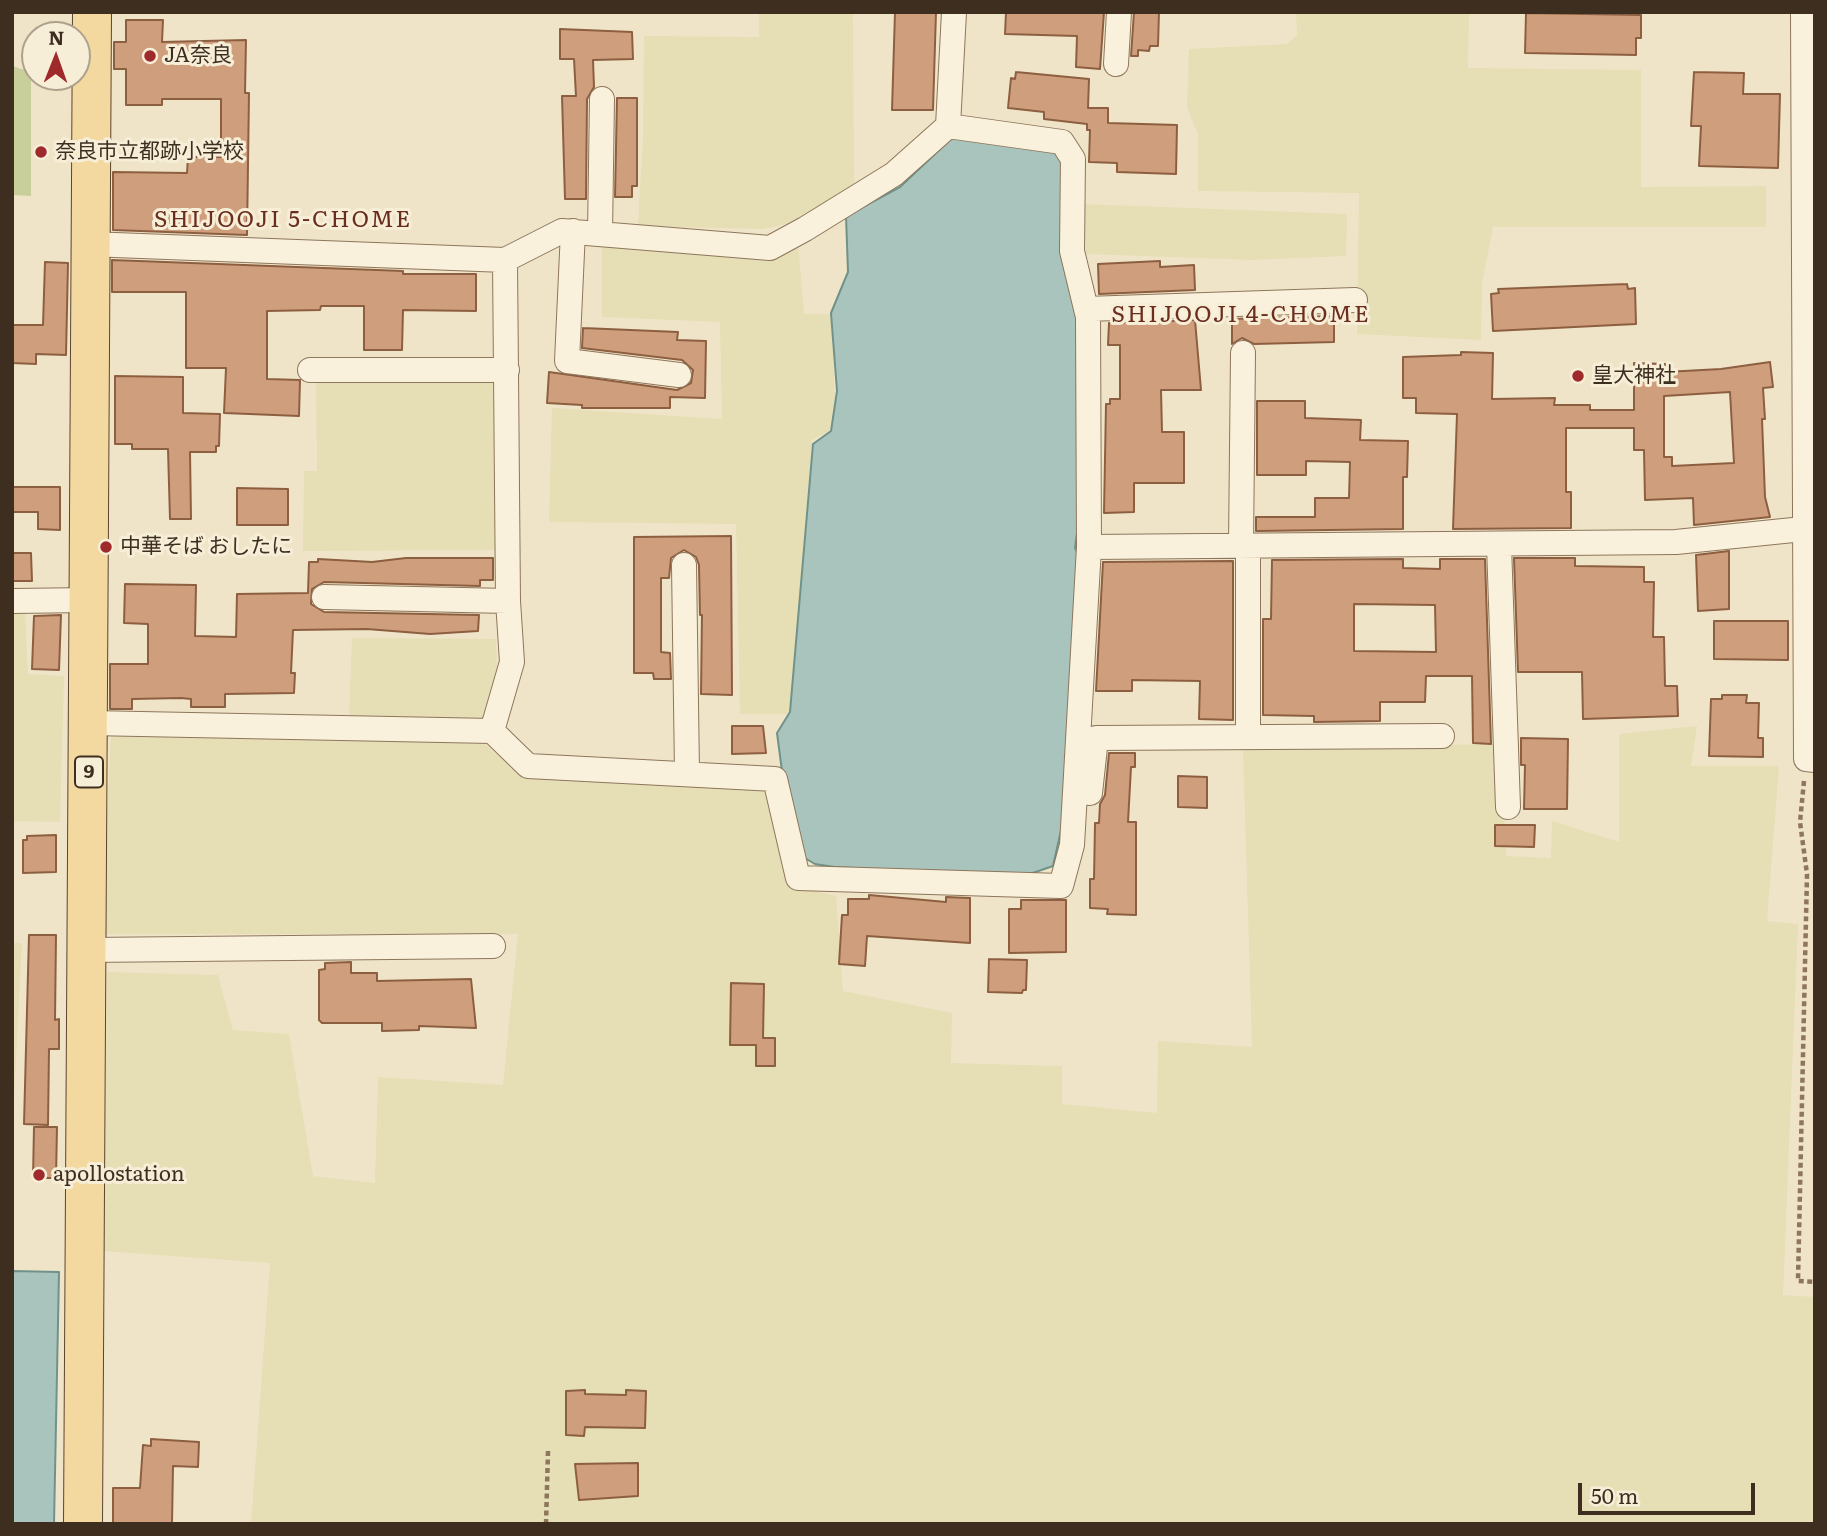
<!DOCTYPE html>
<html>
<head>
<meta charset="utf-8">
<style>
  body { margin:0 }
  #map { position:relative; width:1827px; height:1536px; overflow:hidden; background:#f0e4c8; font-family:Literata,serif }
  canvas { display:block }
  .frame { position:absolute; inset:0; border:14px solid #3d2e20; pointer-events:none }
  .north { position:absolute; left:21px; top:21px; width:70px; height:70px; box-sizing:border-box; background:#f7eed8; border:2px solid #ada18e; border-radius:50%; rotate:1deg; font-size:19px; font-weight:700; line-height:28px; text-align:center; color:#3d2e20 }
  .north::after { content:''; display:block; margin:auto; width:24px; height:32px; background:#9e2a2b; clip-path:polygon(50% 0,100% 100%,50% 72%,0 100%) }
  .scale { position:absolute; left:1578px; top:1483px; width:177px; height:32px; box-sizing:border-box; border:4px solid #3d2e20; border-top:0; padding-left:9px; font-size:21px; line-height:24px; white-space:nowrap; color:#3d2e20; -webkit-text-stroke:5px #f7eed8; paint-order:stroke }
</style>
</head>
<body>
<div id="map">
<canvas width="1827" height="1536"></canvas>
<div class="frame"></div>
<div class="north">N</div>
<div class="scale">50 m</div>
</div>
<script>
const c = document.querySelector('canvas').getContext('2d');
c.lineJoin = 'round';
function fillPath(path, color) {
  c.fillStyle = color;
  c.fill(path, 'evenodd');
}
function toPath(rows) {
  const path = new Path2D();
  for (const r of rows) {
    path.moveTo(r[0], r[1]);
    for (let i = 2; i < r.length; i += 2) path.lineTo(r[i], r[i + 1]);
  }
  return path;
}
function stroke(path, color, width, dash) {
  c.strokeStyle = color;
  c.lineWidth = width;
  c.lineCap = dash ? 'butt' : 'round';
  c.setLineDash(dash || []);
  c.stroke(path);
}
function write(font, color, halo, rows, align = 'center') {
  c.font = font + ' Literata,"Noto Sans JP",serif';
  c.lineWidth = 6;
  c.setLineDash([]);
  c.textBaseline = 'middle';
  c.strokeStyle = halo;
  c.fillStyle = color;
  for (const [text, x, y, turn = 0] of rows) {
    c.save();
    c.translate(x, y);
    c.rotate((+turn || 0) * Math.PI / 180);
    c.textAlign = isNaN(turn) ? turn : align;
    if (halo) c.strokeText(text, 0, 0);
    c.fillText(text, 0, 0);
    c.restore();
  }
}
const farmland = toPath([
  [759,12,853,12,854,188,795,222,763,229,638,226,643,137,644,36,759,37],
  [1296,12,1469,12,1468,68,1641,70,1641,187,1766,186,1766,227,1493,227,1482,283,1481,340,1357,334,1359,193,1198,191,1198,134,1187,108,1189,49,1287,44,1297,35],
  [1084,204,1347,214,1346,256,1252,260,1086,254],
  [602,244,798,244,804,314,831,314,835,397,829,431,812,440,791,714,740,714,736,524,549,522,552,408,722,419,720,322,602,317],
  [493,379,497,550,303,551,304,471,317,471,316,380],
  [12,611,25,611,28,674,64,676,60,822,12,821],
  [352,638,496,639,497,669,487,721,349,719],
  [1697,726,1691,766,1779,766,1767,921,1798,924,1783,1295,1815,1297,1815,1524,251,1524,270,1263,103,1251,107,972,218,975,233,1030,289,1034,313,1176,375,1183,378,1077,503,1085,518,934,101,934,111,734,485,744,523,778,772,790,790,885,836,896,843,991,952,1013,951,1063,1062,1066,1062,1104,1157,1113,1158,1041,1252,1047,1243,748,1501,744,1506,856,1551,858,1552,821,1619,842,1619,734],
  [12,943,22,943,12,1137]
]);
const green = toPath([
  [12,66,31,72,31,196,12,195]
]);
const water = toPath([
  [954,136,1054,152,1064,162,1082,322,1083,489,1075,548,1082,562,1064,817,1053,866,1024,876,834,867,815,864,803,857,782,771,777,733,790,712,813,444,831,431,837,391,831,313,848,272,846,216,900,187,954,136],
  [12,1271,59,1272,54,1524,12,1524,12,1271]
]);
const building = toPath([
  [895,12,936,12,933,110,892,110,895,12],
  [1006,12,1104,12,1100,69,1076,67,1077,36,1005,34,1006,12],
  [1134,12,1159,12,1158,46,1150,46,1149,51,1138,50,1138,56,1131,56,1134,12],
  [1526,13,1641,15,1641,38,1636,38,1636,55,1525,53,1526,13],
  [126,20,163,20,162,42,246,40,245,93,249,93,247,235,113,230,113,172,187,173,188,157,221,157,221,99,162,99,162,105,126,105,126,69,114,69,114,42,126,42,126,20],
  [560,29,632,32,633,59,593,60,594,87,587,99,586,199,565,199,562,96,576,96,574,59,560,59,560,29],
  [1016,72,1089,79,1088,108,1108,108,1108,123,1177,125,1176,174,1117,172,1117,163,1089,162,1090,130,1087,130,1087,124,1044,119,1044,112,1008,108,1011,78,1015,79,1016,72],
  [1694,72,1744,73,1743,94,1780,94,1778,168,1699,166,1701,126,1691,126,1694,72],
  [617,98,637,98,637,186,632,186,632,197,615,197,617,98],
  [112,260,403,271,403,274,476,274,476,311,403,310,402,350,364,350,364,306,321,306,320,310,267,311,267,379,300,380,299,416,224,413,226,368,186,368,186,292,112,292,112,260],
  [1160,261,1160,267,1194,265,1195,290,1099,294,1098,264,1160,261],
  [45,262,68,263,66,355,36,354,36,364,12,363,12,325,43,325,45,262],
  [1627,284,1628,289,1635,288,1636,324,1493,331,1491,294,1499,293,1498,289,1627,284],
  [1334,316,1334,342,1254,344,1242,338,1232,344,1232,319,1334,316],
  [1195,320,1201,390,1161,390,1162,432,1184,432,1184,483,1134,483,1134,512,1104,513,1106,404,1110,404,1110,399,1120,399,1120,345,1108,345,1109,323,1195,320],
  [583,328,678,332,677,340,706,341,705,398,670,397,670,408,582,408,582,405,547,403,549,372,677,390,691,383,693,370,682,360,582,348,583,328],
  [1461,352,1493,353,1492,399,1555,398,1554,405,1590,405,1590,410,1634,410,1634,363,1665,364,1665,372,1721,369,1770,362,1773,387,1763,388,1765,419,1762,419,1765,497,1770,517,1694,525,1693,498,1645,500,1644,450,1634,450,1634,428,1566,428,1566,492,1571,492,1571,528,1453,529,1457,414,1416,413,1416,398,1403,398,1403,357,1461,355,1461,352],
  [1730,392,1734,463,1672,466,1672,457,1664,457,1664,396,1730,392],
  [115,376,183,377,183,413,220,414,219,446,216,446,216,452,190,452,191,519,170,519,168,449,132,449,132,444,115,444,115,376],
  [1257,401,1305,401,1305,418,1361,420,1360,440,1408,441,1407,477,1403,477,1403,529,1256,531,1256,517,1315,517,1315,498,1349,498,1350,462,1306,461,1306,475,1257,475,1257,401],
  [12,487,60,487,60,530,38,529,38,512,12,512,12,487],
  [237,488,288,489,288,525,237,525,237,488],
  [731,536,732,695,701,694,702,615,700,615,699,565,696,557,684,550,671,558,669,578,661,578,661,652,670,653,671,679,654,679,653,673,634,673,634,537,731,536],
  [1729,551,1729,609,1698,611,1696,555,1729,551],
  [12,553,31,553,32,581,12,581,12,553],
  [406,558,493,558,493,580,480,580,480,586,324,582,312,589,311,604,324,612,479,615,478,631,430,634,367,629,293,630,291,673,295,673,294,693,225,694,225,707,191,707,191,699,181,698,132,699,132,709,110,709,110,664,148,664,148,624,124,623,125,584,196,585,195,636,236,637,237,594,308,593,309,562,318,562,318,559,372,562,406,558],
  [1514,558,1575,558,1575,566,1644,567,1644,582,1654,582,1653,637,1664,637,1665,686,1677,686,1678,716,1583,719,1582,672,1518,672,1514,558],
  [1403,559,1403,568,1440,569,1440,559,1485,559,1491,744,1473,743,1472,676,1426,676,1425,702,1380,702,1380,721,1314,722,1314,716,1263,715,1263,619,1271,619,1272,560,1403,559],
  [1354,604,1435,605,1436,652,1354,651,1354,604],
  [1233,561,1233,720,1199,719,1200,681,1132,680,1132,691,1096,691,1103,562,1233,561],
  [61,615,59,670,32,669,34,616,61,615],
  [1714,621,1788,621,1788,660,1714,659,1714,621],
  [1722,695,1747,695,1746,703,1759,703,1758,738,1763,738,1763,757,1709,756,1711,699,1722,699,1722,695],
  [732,726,763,726,766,753,732,754,732,726],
  [1521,738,1568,739,1567,809,1524,809,1525,765,1521,765,1521,738],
  [1109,753,1135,753,1135,767,1131,767,1128,822,1136,822,1136,915,1107,914,1108,909,1090,908,1090,879,1094,879,1095,823,1099,823,1100,804,1105,795,1109,753],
  [1178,776,1207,777,1207,808,1178,807,1178,776],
  [1495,825,1535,825,1534,847,1495,846,1495,825],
  [56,835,56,872,23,873,23,840,27,840,27,836,56,835],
  [869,895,946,902,946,897,970,898,970,943,867,936,865,966,839,964,842,915,848,915,848,899,869,899,869,895],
  [1021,900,1066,900,1066,952,1009,953,1009,909,1021,909,1021,900],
  [29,935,56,935,55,1020,59,1019,59,1049,49,1049,48,1125,24,1124,29,935],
  [989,959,1027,960,1026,990,1023,990,1022,993,988,992,989,959],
  [351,962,351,973,377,973,377,981,471,979,476,1028,419,1026,419,1030,382,1031,382,1023,322,1023,319,1020,319,970,325,969,325,963,351,962],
  [731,983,764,984,763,1038,775,1038,775,1066,756,1066,756,1045,730,1045,731,983],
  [34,1127,57,1127,56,1178,33,1178,34,1127],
  [585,1390,585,1394,626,1395,626,1390,646,1391,645,1428,585,1427,584,1436,566,1435,566,1391,585,1390],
  [151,1439,199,1442,198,1467,173,1466,172,1524,113,1524,113,1488,140,1488,143,1445,151,1446,151,1439],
  [638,1463,638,1496,579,1500,575,1464,638,1463]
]);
const path = toPath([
  [1804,781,1800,822,1807,874,1798,1281,1815,1282],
  [546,1524,548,1451]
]);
const street = toPath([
  [1803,12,1806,759,1815,760],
  [1116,64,1119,12],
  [948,126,954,12],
  [573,231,567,361,679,375],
  [600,234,602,99],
  [89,244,505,260,562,231,770,248,805,229,894,174,948,126,1062,142,1073,159,1072,251,1088,317,1089,547,1072,845,1061,886,798,878,775,779,528,766,492,731,90,723],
  [1086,309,1355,300],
  [310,370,507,370],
  [1241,545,1243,353],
  [1248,545,1248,737],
  [1499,545,1508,807],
  [1089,547,1676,542,1803,529],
  [684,565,687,772],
  [324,597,508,601],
  [12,601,90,600],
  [492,731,512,662,508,601,505,260],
  [1090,793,1096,738,1442,736],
  [87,950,493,946]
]);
const primary = toPath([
  [83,1524,92,12]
]);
const markers = [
  [150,56,7,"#9e2a2b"],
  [41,152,7,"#9e2a2b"],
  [1578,376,7,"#9e2a2b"],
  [106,547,7,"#9e2a2b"],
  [39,1175,7,"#9e2a2b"]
];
const shields = [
  [89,772,28]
];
const shieldNames = [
  ["9",89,772]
];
const poiNames = [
  ["JA奈良",164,56],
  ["奈良市立都跡小学校",55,152],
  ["皇大神社",1592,376],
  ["中華そば おしたに",120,547],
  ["apollostation",53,1175]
];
const neighbourhoodNames = [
  ["SHIJOOJI 5-CHOME",283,220],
  ["SHIJOOJI 4-CHOME",1241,315]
];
fillPath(farmland, '#e6deb5');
fillPath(green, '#c9cf9b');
fillPath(water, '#a9c4bc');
stroke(water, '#6f938a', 2);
fillPath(building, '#cf9f7d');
stroke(building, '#8d5f41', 2);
stroke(street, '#8d765c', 26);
stroke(primary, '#5b4430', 40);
stroke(path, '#8d765c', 4.5, [5, 3.5]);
stroke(street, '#faf1dc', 24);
stroke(primary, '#f3d9a0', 38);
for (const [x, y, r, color] of markers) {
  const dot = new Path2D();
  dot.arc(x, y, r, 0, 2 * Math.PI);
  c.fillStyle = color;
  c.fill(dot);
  stroke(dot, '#f7eed8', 2.5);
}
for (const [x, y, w] of shields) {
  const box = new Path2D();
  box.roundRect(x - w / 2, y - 15.5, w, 31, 5);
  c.fillStyle = '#f7eed8';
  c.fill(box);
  stroke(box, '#3d2e20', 2);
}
write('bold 19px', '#3d2e20', null, shieldNames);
write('21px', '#3d2e20', '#f7eed8', poiNames, 'left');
c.letterSpacing = '2px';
write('23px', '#6b2e1e', '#f7eed8', neighbourhoodNames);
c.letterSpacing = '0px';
</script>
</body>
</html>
